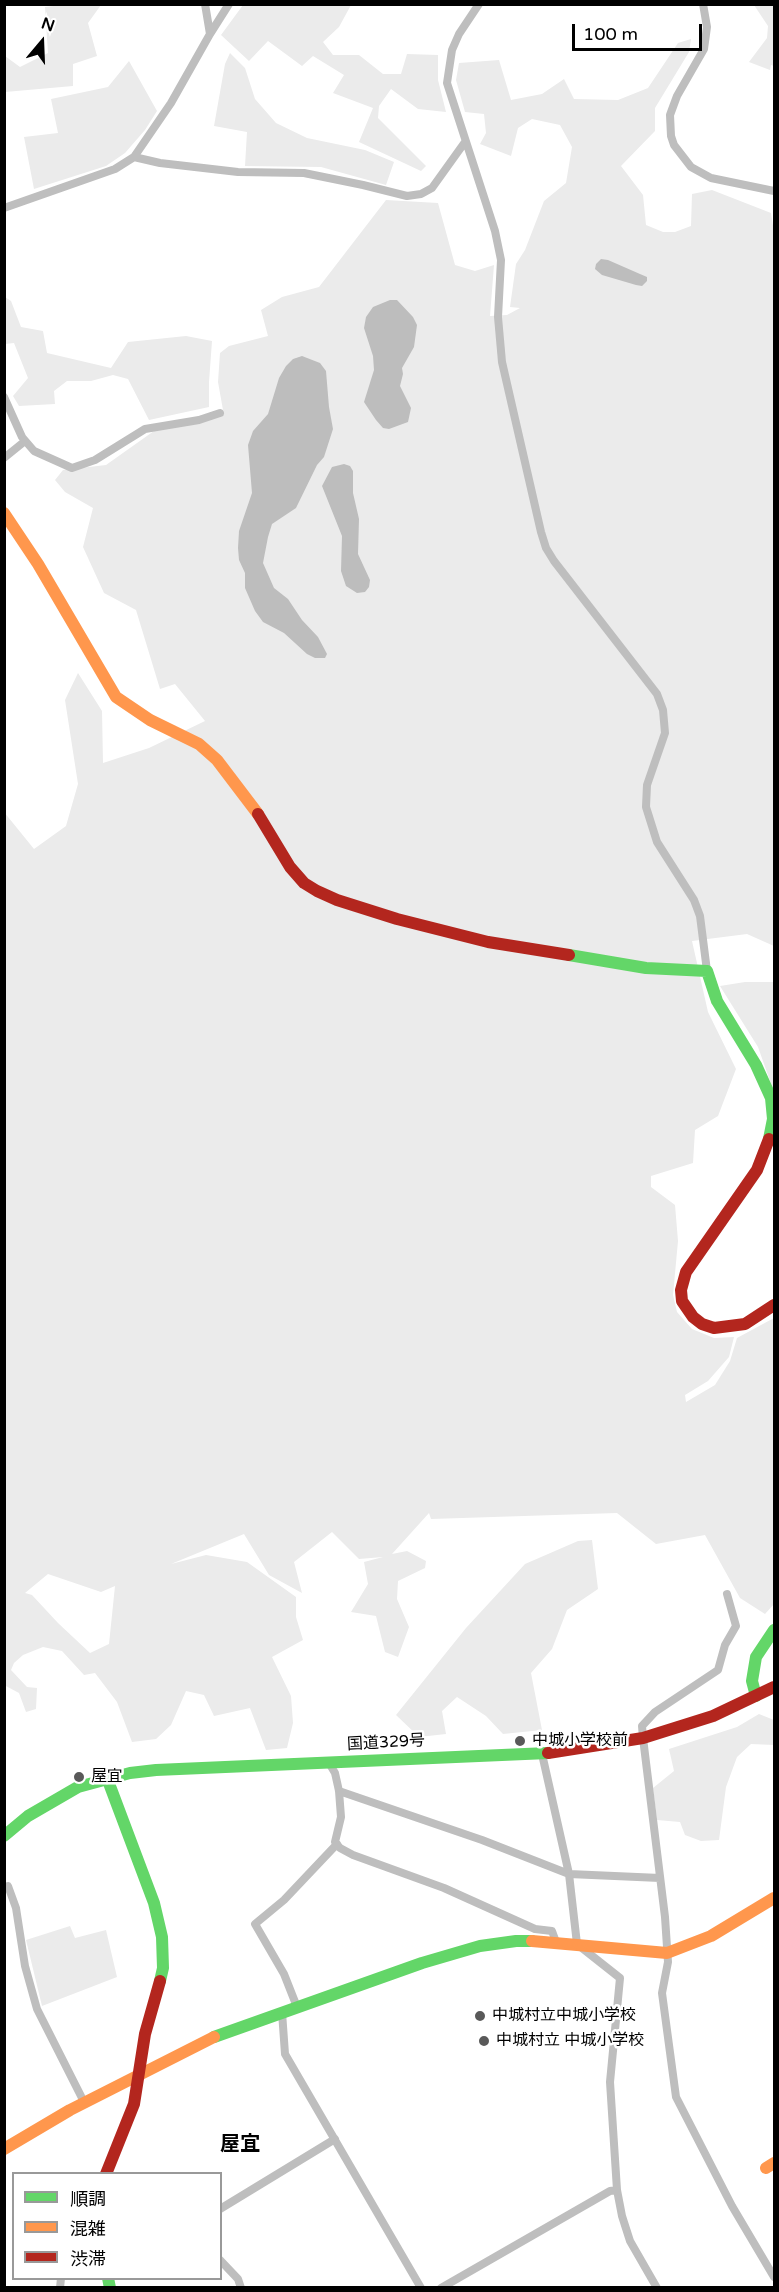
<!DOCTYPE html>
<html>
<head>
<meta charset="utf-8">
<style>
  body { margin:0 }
  #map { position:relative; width:779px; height:2292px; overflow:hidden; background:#fff; font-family:"Varela Round","Noto Sans JP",sans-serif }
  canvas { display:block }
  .frame { position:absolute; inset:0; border:6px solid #000; pointer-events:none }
  .legend { position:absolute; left:12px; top:2172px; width:210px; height:108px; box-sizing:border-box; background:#fff; border:2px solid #999; margin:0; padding:8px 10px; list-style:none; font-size:18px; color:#000 }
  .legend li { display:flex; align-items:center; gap:12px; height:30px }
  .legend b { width:30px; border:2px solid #999 }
  .north { position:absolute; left:12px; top:12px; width:60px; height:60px; -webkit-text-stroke:4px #fff; paint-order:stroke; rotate:19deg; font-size:16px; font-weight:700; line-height:24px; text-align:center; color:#000 }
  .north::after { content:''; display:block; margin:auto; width:21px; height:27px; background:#000; clip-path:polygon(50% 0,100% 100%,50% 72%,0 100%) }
  .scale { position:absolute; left:572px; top:24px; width:130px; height:27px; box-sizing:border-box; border:3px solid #000; border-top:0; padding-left:8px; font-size:18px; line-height:21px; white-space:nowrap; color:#000; -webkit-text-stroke:4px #fff; paint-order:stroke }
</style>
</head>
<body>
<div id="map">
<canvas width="779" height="2292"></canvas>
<div class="frame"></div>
<ul class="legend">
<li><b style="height:8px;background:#63d668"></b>順調</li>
<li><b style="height:8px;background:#ff974d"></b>混雑</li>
<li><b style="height:8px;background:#b3261e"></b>渋滞</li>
</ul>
<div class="north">N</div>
<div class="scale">100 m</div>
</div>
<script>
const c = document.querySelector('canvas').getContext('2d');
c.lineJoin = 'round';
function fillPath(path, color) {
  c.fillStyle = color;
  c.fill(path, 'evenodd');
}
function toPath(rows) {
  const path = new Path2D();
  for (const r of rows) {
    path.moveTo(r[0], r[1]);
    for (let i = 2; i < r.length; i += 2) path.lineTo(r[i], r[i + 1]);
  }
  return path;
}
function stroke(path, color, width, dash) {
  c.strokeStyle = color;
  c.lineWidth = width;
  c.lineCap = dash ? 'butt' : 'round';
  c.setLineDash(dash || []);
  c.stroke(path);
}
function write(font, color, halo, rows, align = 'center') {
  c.font = font + ' "Varela Round","Noto Sans JP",sans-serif';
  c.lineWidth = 5;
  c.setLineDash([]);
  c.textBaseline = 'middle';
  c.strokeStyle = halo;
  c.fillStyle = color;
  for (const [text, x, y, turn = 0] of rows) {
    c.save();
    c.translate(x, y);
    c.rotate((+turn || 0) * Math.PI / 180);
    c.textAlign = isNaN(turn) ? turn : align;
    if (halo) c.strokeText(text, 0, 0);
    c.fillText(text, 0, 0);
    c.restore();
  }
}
const green = toPath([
  [62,5,101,5,88,23,97,56,73,64,73,86,5,92,5,56,20,67,48,53,45,7],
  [243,5,351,5,339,27,323,42,333,55,359,55,383,74,401,74,407,54,438,55,438,80,446,112,418,109,391,89,379,106,378,118,426,166,421,171,359,142,373,108,333,93,344,75,313,56,302,66,268,41,249,61,221,35],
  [754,5,774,5,774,66,771,65,770,70,749,62,767,38,768,26],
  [691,39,689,52,655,108,655,131,621,166,643,195,646,225,663,232,675,232,691,226,692,194,712,190,771,213,774,232,774,946,747,934,692,941,708,1012,736,1069,718,1116,695,1130,693,1163,651,1176,651,1187,675,1205,678,1241,673,1295,677,1312,692,1329,714,1338,734,1337,729,1357,708,1381,685,1395,686,1402,715,1385,730,1361,737,1338,774,1318,774,1604,765,1614,740,1598,705,1535,656,1544,617,1513,431,1519,429,1513,392,1554,407,1551,426,1561,425,1568,398,1581,397,1599,409,1627,398,1657,385,1652,376,1616,351,1612,368,1584,364,1562,383,1557,359,1559,332,1532,294,1562,302,1593,269,1575,244,1534,171,1564,206,1555,247,1562,296,1597,296,1617,303,1640,272,1657,291,1696,293,1723,287,1748,266,1750,250,1708,214,1716,204,1695,186,1691,171,1725,156,1739,132,1742,117,1702,95,1673,84,1675,62,1651,43,1647,23,1655,14,1663,11,1670,27,1687,37,1688,36,1709,26,1712,19,1693,4,1685,4,812,34,849,66,826,78,784,65,700,78,673,102,711,103,763,149,748,205,721,175,684,160,689,136,610,104,593,83,547,93,508,65,492,55,480,63,470,106,465,161,426,223,410,218,382,220,353,229,346,268,336,261,310,282,297,319,287,386,200,438,203,455,265,475,271,494,265,490,316,507,315,520,308,510,307,516,264,525,250,544,201,566,183,572,147,560,125,532,119,518,128,511,156,480,144,486,133,484,114,465,112,456,80,459,63,499,60,511,100,542,94,564,79,574,99,618,100,648,88,678,43],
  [48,1574,101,1592,115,1586,109,1644,90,1653,58,1623,32,1595,25,1593],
  [230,53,245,68,255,99,276,123,307,138,365,150,394,162,386,185,321,167,245,166,247,132,214,126,225,64],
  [129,61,157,111,145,130,125,153,106,166,34,189,24,137,58,133,51,99,108,87],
  [5,297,11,301,21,327,43,331,47,353,111,368,128,342,186,336,212,341,209,382,209,407,149,420,128,379,113,375,91,381,67,381,54,391,55,404,19,406,13,396,28,378,14,343,5,344],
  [745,982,774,982,774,1092,758,1047,720,986],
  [592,1540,598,1589,567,1610,552,1649,531,1673,542,1730,503,1734,486,1716,457,1697,442,1711,446,1734,419,1737,396,1715,466,1628,525,1564,578,1541],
  [759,1714,774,1720,774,1745,751,1744,737,1757,726,1787,719,1840,701,1841,685,1835,680,1822,657,1820,653,1788,674,1771,669,1749,737,1727],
  [70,1926,75,1938,106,1930,117,1977,42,2006,26,1940]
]);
const water = toPath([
  [601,259,608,260,640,274,647,277,647,281,642,286,636,285,602,275,595,269,596,264],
  [390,300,397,300,413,317,417,325,414,347,402,368,403,374,400,386,411,408,408,422,389,429,383,428,376,420,364,402,374,370,373,356,364,328,366,317,373,307],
  [302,356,320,363,326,371,329,407,333,429,324,457,317,465,296,508,272,524,268,537,263,563,274,588,288,599,302,620,318,637,327,654,325,658,315,658,307,654,284,633,263,622,255,611,245,588,245,573,239,560,238,548,239,531,252,493,248,445,253,431,268,414,279,378,286,366,293,359],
  [344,464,350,466,353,471,353,493,359,519,358,554,370,580,369,587,365,592,357,593,346,586,341,571,342,536,322,486,332,467]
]);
const street = toPath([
  [479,4,459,34,452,50,447,83,495,231,501,260,498,317,502,362,541,532,546,548,554,561,657,694,663,710,665,733,647,785,646,807,657,842,694,900,700,916,707,971],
  [703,4,707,27,704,49,677,96,670,115,671,136,674,145,691,167,711,178,774,191],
  [210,34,229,4],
  [134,157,160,163,238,172,304,173,363,185,407,196,421,194,432,188,465,142],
  [4,208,115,169,134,157,171,103,210,34,205,4],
  [4,397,22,437,34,451,72,468,95,460,145,429,199,420,220,413],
  [4,458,25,441],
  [727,1594,736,1626,725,1645,718,1670,655,1712,642,1726,643,1738,665,1917,668,1962,662,1993,676,2097,732,2206,774,2277],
  [542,1754,569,1874,577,1944,620,1978,610,2082,617,2190,622,2216,630,2241,657,2288],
  [329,1763,335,1773,339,1791,341,1817,335,1842,340,1848,353,1855,444,1888,535,1929,552,1931,556,1942],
  [339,1791,482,1840,569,1874,660,1878],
  [8,1886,16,1908,25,1966,37,2009,84,2102],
  [297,2007,284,1974,255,1924,284,1900,337,1844],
  [282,2012,285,2054,421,2288],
  [220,2209,335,2139],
  [220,2260,238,2279,241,2288],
  [60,2288,61,2278],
  [441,2288,610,2191,617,2190]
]);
const fast = toPath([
  [569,955,646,968,707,971,717,1001,756,1065,771,1098,773,1119,769,1139],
  [756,1696,752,1681,756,1657,774,1630],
  [107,1778,154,1903,162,1937,163,1968,160,1981],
  [4,1836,28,1816,78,1787,130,1773,156,1770,548,1753],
  [214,2037,422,1963,480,1946,516,1941,532,1941],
  [108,2278,110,2288]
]);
const slow = toPath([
  [4,513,38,564,116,697,150,720,199,744,217,760,258,814],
  [532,1941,667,1953,711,1936,774,1898],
  [4,2149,70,2110,214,2037],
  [766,2168,774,2163]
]);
const jam = toPath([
  [258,814,290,867,304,883,317,891,337,900,397,919,488,942,569,955],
  [769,1139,757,1170,686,1272,681,1290,682,1301,693,1317,702,1324,714,1328,745,1324,774,1305],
  [548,1753,643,1738,713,1716,774,1687],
  [106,2174,134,2104,145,2034,160,1981]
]);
const markers = [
  [520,1741,6,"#595959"],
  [79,1777,6,"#595959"],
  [480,2016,6,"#595959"],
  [484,2041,6,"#595959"]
];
const poiNames = [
  ["中城小学校前",532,1741],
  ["屋宜",91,1777],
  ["中城村立中城小学校",492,2016],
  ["中城村立 中城小学校",496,2041]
];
const streetNames = [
  ["国道329号",386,1743,-3]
];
const quarterNames = [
  ["屋宜",240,2145]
];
fillPath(green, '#ebebeb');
fillPath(water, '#bdbdbd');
stroke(street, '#bebebe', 8);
stroke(fast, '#63d668', 12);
stroke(slow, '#ff974d', 12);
stroke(jam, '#b3261e', 12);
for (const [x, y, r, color] of markers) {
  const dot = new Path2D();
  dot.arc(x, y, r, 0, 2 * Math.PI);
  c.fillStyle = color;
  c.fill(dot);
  stroke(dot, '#fff', 2);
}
write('16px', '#000', '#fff', poiNames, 'left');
write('16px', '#000', '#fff', streetNames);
write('bold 20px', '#000', '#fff', quarterNames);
</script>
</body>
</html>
